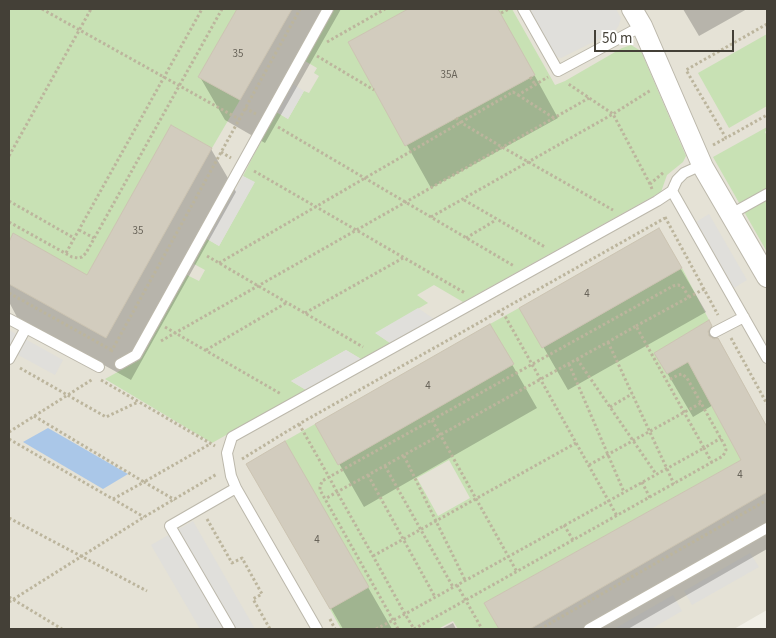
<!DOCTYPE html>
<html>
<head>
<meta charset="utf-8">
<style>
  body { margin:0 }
  #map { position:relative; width:776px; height:638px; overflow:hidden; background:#f1efe7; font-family:"Source Sans 3",sans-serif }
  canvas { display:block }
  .frame { position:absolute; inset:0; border:10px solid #444037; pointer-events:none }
  .scale { position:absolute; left:594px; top:30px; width:140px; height:22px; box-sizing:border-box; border:2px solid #444037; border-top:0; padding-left:6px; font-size:15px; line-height:18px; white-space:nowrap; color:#444037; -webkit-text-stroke:4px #fff; paint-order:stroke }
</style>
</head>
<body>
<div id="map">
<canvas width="776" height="638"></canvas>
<div class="frame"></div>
<div class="scale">50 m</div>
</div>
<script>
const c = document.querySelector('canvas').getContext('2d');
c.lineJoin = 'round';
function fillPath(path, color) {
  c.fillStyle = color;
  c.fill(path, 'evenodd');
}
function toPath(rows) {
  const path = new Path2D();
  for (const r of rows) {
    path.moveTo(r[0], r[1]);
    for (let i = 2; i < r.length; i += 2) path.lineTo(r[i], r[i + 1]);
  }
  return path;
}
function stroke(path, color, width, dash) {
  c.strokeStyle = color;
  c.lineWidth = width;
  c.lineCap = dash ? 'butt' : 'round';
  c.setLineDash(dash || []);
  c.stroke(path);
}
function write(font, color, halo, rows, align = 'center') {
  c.font = font + ' "Source Sans 3",sans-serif';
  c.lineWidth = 5;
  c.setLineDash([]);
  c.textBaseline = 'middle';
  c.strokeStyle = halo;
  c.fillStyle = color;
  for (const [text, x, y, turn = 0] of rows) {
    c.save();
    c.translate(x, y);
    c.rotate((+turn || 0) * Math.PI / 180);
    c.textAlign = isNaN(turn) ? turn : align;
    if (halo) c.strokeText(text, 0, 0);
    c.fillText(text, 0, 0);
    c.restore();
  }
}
const residential = toPath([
  [9,9,767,9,767,610,734,629,9,629]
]);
const green = toPath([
  [9,9,237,9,198,77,240,100,212,148,171,125,87,275,14,234,9,242],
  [333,9,408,9,348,42,405,145,534,75,498,9,512,9,555,85,565,81,622,48,631,45,641,51,686,156,683,162,667,175,661,192,463,302,434,285,417,295,428,303,376,333,390,343,361,359,346,350,291,381,306,390,212,443,105,379,141,359,187,275,199,281,205,270,194,264,207,239,219,246,254,183,243,176,276,112,288,119,304,91,309,93,319,76,314,73,317,68,305,61],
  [767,34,767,106,729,128,698,73],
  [767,127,767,130,765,132,767,136,767,252,713,157],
  [682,268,709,320,654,353,667,374,688,362,741,460,484,603,499,629,458,629,453,621,438,629,341,629,330,609,368,587,285,441,315,424,338,465,513,364,490,324,519,308,543,348],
  [449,460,470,498,438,516,417,478]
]);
const parking = toPath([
  [528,9,616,9,621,18,619,25,615,31,561,58,557,57,554,54],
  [293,84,304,91,288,119,277,112],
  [243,176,255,182,219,246,207,239],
  [709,214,747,280,734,288,696,222],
  [418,308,434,319,390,343,375,333],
  [9,330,63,360,55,375,9,350],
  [346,350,361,359,306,390,291,381],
  [193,521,255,629,200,629,151,545],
  [750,553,759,567,692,605,684,591],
  [673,595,682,611,651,629,614,629]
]);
const water = toPath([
  [48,428,128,474,103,489,23,442]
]);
const shadow = toPath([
  [239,9,341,9,265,143,225,120,200,77],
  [411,9,498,9,558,118,431,188,349,42],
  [683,9,747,9,699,36],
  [171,127,211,149,236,192,131,380,17,317,9,302,9,244,14,235,88,276],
  [658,230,706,312,568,390,521,308],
  [709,322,767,427,767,549,628,629,500,629,486,604,743,461,713,405,693,417,656,354],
  [490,326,537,408,364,507,317,425],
  [285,443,392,629,343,629,248,464],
  [453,623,456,629,441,629]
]);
const building = toPath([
  [237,9,292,9,240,100,198,77,237,9],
  [408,9,498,9,535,75,405,146,348,42,408,9],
  [171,125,212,148,106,338,9,284,9,242,13,233,87,275,171,125],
  [659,228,682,268,542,348,519,308,659,228],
  [709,320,712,326,708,331,709,336,714,339,718,338,767,427,767,492,530,629,499,629,484,603,741,460,688,362,667,374,654,353,709,320],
  [490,324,514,364,338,465,315,424,490,324],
  [285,441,369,587,330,609,246,464,285,441]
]);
const path = toPath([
  [42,9,239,119],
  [501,13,509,9],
  [767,24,686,70,726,138,767,115],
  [327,42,385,9],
  [317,56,374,90],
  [530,77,535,84],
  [518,95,554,118],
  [245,108,256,114],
  [456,118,460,122,502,147,613,210],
  [278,127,514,266],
  [713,145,726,138],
  [221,152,231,158],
  [9,156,91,9],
  [254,171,465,293],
  [650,184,613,114,651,90],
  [652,189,650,184,664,172],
  [464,200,545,247],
  [9,201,74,238],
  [431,217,613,114,567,83],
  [665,217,718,315],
  [9,222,72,257,78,258,82,257,86,253,222,9],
  [79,230,94,238],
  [466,238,496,220],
  [66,253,202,9],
  [207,256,363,347],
  [219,263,513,92,518,95,548,77],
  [9,293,113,351],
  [497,311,505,316,617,516],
  [305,313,403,258],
  [636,326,704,289],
  [165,327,281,394],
  [731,338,767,404],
  [161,341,589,98],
  [608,342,674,484],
  [206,350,286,303],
  [111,352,300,9],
  [577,359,656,474],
  [569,364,624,492],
  [20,368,106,417,138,402],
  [101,380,215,446],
  [610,407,632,394],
  [34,416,144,482,210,444],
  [432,420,517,572],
  [299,424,329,477,337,492,373,556,405,614,704,448,636,326,608,342,577,359,368,475,337,492,325,499],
  [9,432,93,379],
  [9,439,144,517],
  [404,456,465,580],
  [242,459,299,424,665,218],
  [712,463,704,448,721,438],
  [589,465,701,403],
  [385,466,453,587],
  [368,475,435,597],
  [642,482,650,498],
  [113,499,144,482,175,500],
  [9,518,147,591],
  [207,519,232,563,242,558,262,594,253,599,270,629],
  [564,525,573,540],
  [373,556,576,443],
  [457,585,482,629],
  [9,597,62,629],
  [9,602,144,517,217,474],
  [330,619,335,629],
  [376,629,405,614,414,629,723,456,726,450,725,446,687,378,682,374,678,375,667,381],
  [398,629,320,490,320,487,322,481,673,286,678,285,682,286,689,297],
  [540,629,767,500]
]);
const lane = toPath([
  [523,9,558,71,642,26],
  [703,167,695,168,684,173,677,180,672,191,767,358],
  [731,214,767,194],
  [9,319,99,367],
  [715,332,744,317],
  [9,359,26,328],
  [120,364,136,355,328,9],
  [230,629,170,526,236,488],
  [317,629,236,488,231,476,227,453,232,437,657,201,672,191],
  [589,629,767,528]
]);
const street = toPath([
  [632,9,642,26,703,167,767,277]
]);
const numberNames = [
  ["35",238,55],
  ["35А",449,76],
  ["35",138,232],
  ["4",587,295],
  ["4",428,387],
  ["4",740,476],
  ["4",317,541]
];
fillPath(residential, '#e5e2d6');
fillPath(green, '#c8e1b4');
fillPath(parking, '#e0dfdb');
fillPath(water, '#aac7e8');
fillPath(shadow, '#0003');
fillPath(building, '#d2ccbe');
stroke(building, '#ccc4b2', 1);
stroke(lane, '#bcb8ab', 12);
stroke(street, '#bcb8ab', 22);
stroke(path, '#bcb59d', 3, [2.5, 2.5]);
stroke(lane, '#fff', 10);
stroke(street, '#fff', 20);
write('11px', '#686359', null, numberNames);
</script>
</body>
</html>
